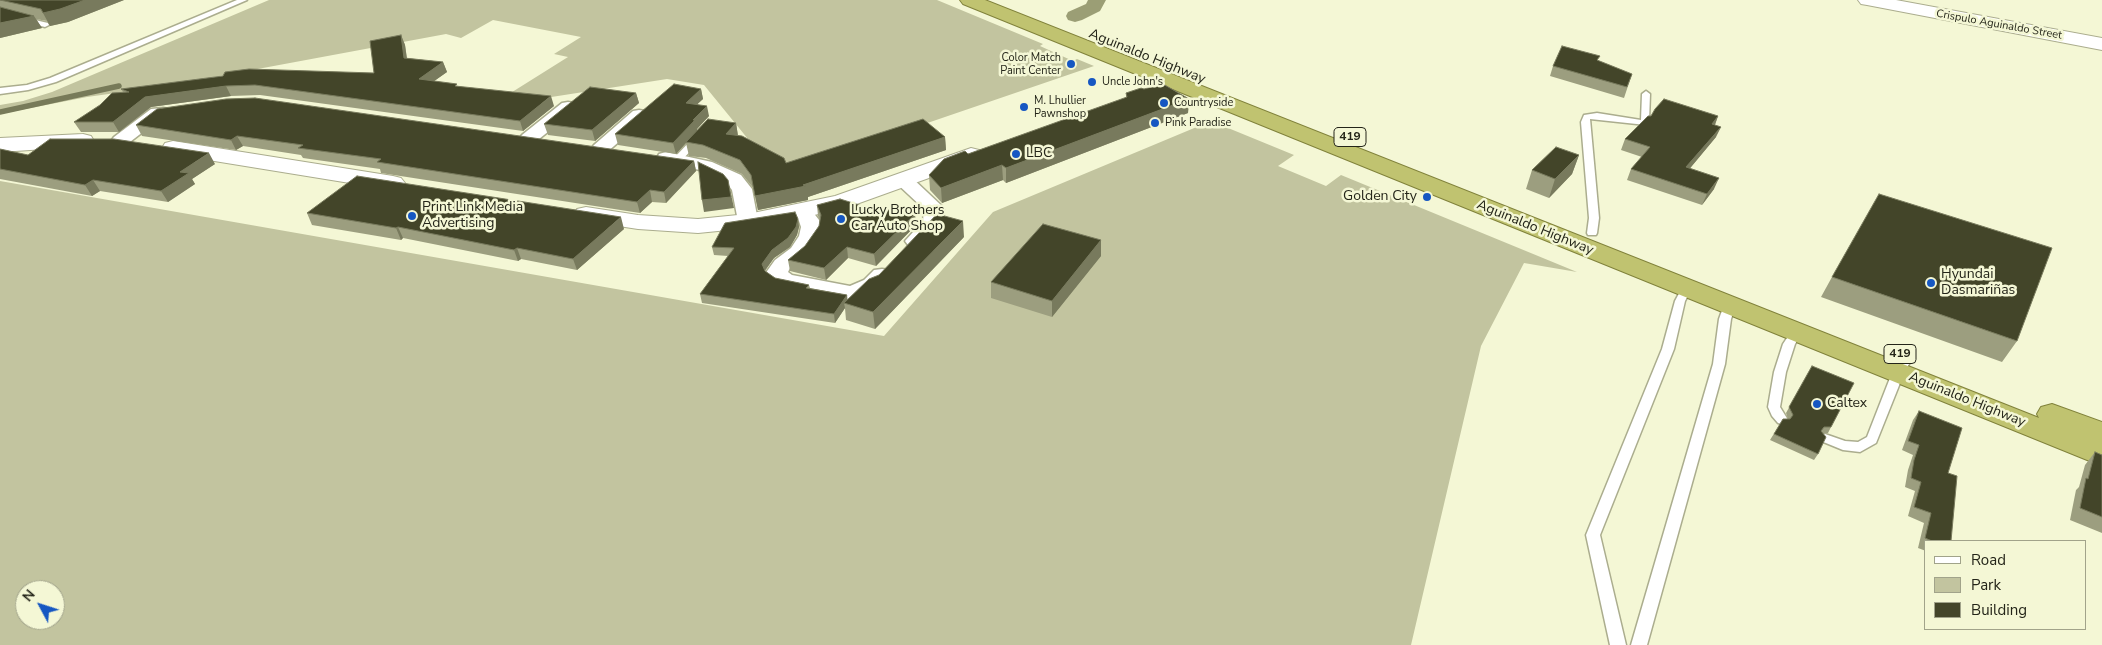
<!DOCTYPE html>
<html>
<head>
<meta charset="utf-8">
<style>
  body { margin:0 }
  #map { position:relative; width:2102px; height:645px; overflow:hidden; background:#f4f7d5; font-family:"Nunito Sans",sans-serif }
  canvas { display:block }
  .legend { position:absolute; left:1924px; top:540px; width:162px; height:90px; box-sizing:border-box; background:#f4f7d5; border:1px solid #a1a38a; margin:0; padding:6px 9px; list-style:none; font-size:15px; color:#242519 }
  .legend li { display:flex; align-items:center; gap:10px; height:25px }
  .legend b { width:25px; border:1px solid #a1a38a }
  .north { position:absolute; left:15px; top:580px; width:50px; height:50px; box-sizing:border-box; background:#f4f7d5; border:1px solid #a1a38a; border-radius:50%; rotate:310deg; font-size:14px; font-weight:700; line-height:20px; text-align:center; color:#242519 }
  .north::after { content:''; display:block; margin:auto; width:18px; height:22px; background:#1657c2; clip-path:polygon(50% 0,100% 100%,50% 72%,0 100%) }
</style>
</head>
<body>
<div id="map">
<canvas width="2102" height="645"></canvas>
<ul class="legend">
<li><b style="height:6px;background:#fff"></b>Road</li>
<li><b style="height:14px;background:#c2c49f"></b>Park</li>
<li><b style="height:14px;background:#434529"></b>Building</li>
</ul>
<div class="north">N</div>
</div>
<script>
const c = document.querySelector('canvas').getContext('2d');
c.lineJoin = 'round';
function fillPath(path, color) {
  c.fillStyle = color;
  c.fill(path, 'evenodd');
}
function toPath(rows) {
  const path = new Path2D();
  for (const r of rows) {
    path.moveTo(r[0], r[1]);
    for (let i = 2; i < r.length; i += 2) path.lineTo(r[i], r[i + 1]);
  }
  return path;
}
function stroke(path, color, width, dash) {
  c.strokeStyle = color;
  c.lineWidth = width;
  c.lineCap = dash ? 'butt' : 'round';
  c.setLineDash(dash || []);
  c.stroke(path);
}
function write(font, color, halo, rows, align = 'center') {
  c.font = font + ' "Nunito Sans",sans-serif';
  c.lineWidth = 5;
  c.setLineDash([]);
  c.textBaseline = 'middle';
  c.strokeStyle = halo;
  c.fillStyle = color;
  for (const [text, x, y, turn = 0] of rows) {
    c.save();
    c.translate(x, y);
    c.rotate((+turn || 0) * Math.PI / 180);
    c.textAlign = isNaN(turn) ? turn : align;
    if (halo) c.strokeText(text, 0, 0);
    c.fillText(text, 0, 0);
    c.restore();
  }
}
const green = toPath([
  [269,0,937,0,1043,44,1040,46,1073,61,1077,59,1094,66,793,169,748,139,704,85,667,79,545,98,509,94,568,57,554,54,581,37,493,20,461,38,446,34,166,86,87,97,0,114,0,105,23,101,52,92],
  [1211,121,1294,155,1278,166,1326,186,1341,175,1577,272,1524,263,1481,346,1411,645,0,645,0,181,884,336,993,212],
  [25,590,55,590,55,620,25,620]
]);
const stream = toPath([
  [0,112,119,86]
]);
const canal = toPath([
  [1088,0,1106,0,1100,11,1082,20,1075,22,1068,20,1066,16,1068,12,1086,4,1088,0]
]);
const service = toPath([
  [237,0,247,0,56,82,28,90,0,94,0,88,27,85,50,78,237,0],
  [0,12,48,23,49,25,45,27,0,16,0,12],
  [1646,91,1650,94,1649,121,1646,125,1590,119,1599,218,1597,233,1596,235,1588,235,1587,233,1589,218,1581,122,1584,115,1597,113,1641,120,1642,94,1646,91],
  [697,136,700,137,700,141,680,162,674,162,674,158,694,137,697,136],
  [1687,285,1692,288,1685,301,1674,349,1600,535,1626,645,1610,645,1586,535,1662,349,1675,301,1683,286,1687,285],
  [1730,302,1736,305,1731,319,1725,364,1647,645,1631,645,1713,364,1719,319,1724,305,1730,302],
  [1797,328,1803,332,1795,344,1786,372,1780,407,1788,420,1786,423,1782,424,1778,423,1772,416,1768,407,1774,372,1783,344,1793,329,1797,328],
  [1907,353,1913,357,1904,373,1876,443,1860,452,1843,450,1821,441,1819,438,1821,435,1825,434,1845,441,1858,442,1867,437,1892,373,1903,354,1907,353]
]);
const minor = toPath([
  [568,102,574,103,577,107,574,111,534,143,528,144,522,143,519,139,522,135,562,103,568,102],
  [163,108,169,109,172,113,169,117,161,118,126,145,120,146,114,145,111,141,114,137,151,109,163,108],
  [639,110,645,111,648,115,645,119,606,153,600,154,594,153,591,149,594,145,633,111,639,110],
  [666,152,712,162,741,175,752,189,758,221,755,225,748,227,741,225,738,221,732,190,727,183,700,170,659,162,657,158,659,154,666,152],
  [903,174,910,176,944,208,943,222,940,226,922,245,915,247,908,245,905,241,923,221,924,209,893,180,896,176,903,174],
  [802,205,809,207,819,220,821,227,819,236,805,256,790,268,788,272,792,275,850,286,864,280,874,270,882,269,890,270,893,275,890,280,880,290,852,300,777,285,768,279,765,274,775,260,791,248,799,236,801,227,799,221,792,211,795,207,802,205]
]);
const tertiary = toPath([
  [1858,0,1896,0,2102,38,2102,50,1867,5,1861,4,1858,0],
  [83,134,91,136,94,141,91,146,0,152,0,138,83,134],
  [173,141,393,176,401,178,405,183,401,188,393,190,165,153,162,148,165,143,173,141],
  [971,148,979,150,982,155,979,160,851,206,802,218,748,228,698,233,638,229,586,221,577,219,574,214,577,209,586,207,638,215,698,219,748,214,835,196,971,148]
]);
const trunk = toPath([
  [960,0,985,0,2039,418,2037,414,2041,407,2052,404,2102,422,2102,466,963,4,960,0]
]);
const wall = toPath([
  [0,0,124,0,68,22,50,26,47,21,36,19,42,28,0,38],
  [401,35,405,45,407,58,443,62,447,72,434,81,554,106,523,131,260,95,231,96,151,107,119,132,81,132,74,122,123,92,121,89,374,73],
  [1598,61,1632,74,1624,98,1550,76,1553,66],
  [701,89,703,99,697,104,709,116,697,129,697,130,736,123,738,136,786,163,945,137,946,150,808,197,808,200,758,210,754,189,742,174,706,158,689,156,686,143,676,154,618,145,615,134],
  [1144,89,1189,99,1188,113,1006,183,1003,180,942,203,930,190,929,175,968,154,1126,98,1126,93],
  [636,93,639,103,595,141,548,135,544,124],
  [1718,116,1715,125,1716,137,1690,168,1714,189,1702,205,1627,180,1631,169,1642,157,1621,150,1625,139],
  [136,125,694,161,696,171,666,203,652,202,640,213,381,173,380,169,303,158,301,155,243,146,236,150,142,136],
  [0,149,28,155,215,164,192,179,195,184,168,202,100,191,92,196,0,179],
  [1579,155,1572,174,1549,198,1526,189,1532,170],
  [817,205,885,213,915,214,916,225,876,266,848,258,826,280,790,271,788,260,805,246,819,226,820,220,818,216],
  [307,213,624,229,577,270,521,259,518,261,403,238,401,240,312,225],
  [798,219,799,227,797,235,790,247,774,258,765,271,775,278,809,285,810,288,847,295,847,300,879,275,964,237,875,329,846,320,845,308,835,323,702,303,700,294,728,256,714,255,712,247],
  [1101,240,1101,256,1052,317,991,298,991,282],
  [1832,277,2017,341,2002,362,1821,297],
  [1812,366,1831,427,1828,433,1823,433,1818,454,1814,460,1770,440,1783,419,1788,419,1786,413],
  [1919,411,1948,473,1951,541,1926,541,1926,551,1918,548,1924,523,1908,516,1915,491,1905,487,1908,470,1913,455,1902,450,1913,420],
  [2095,452,2102,455,2102,533,2070,520,2076,490,2079,487,2085,465]
]);
const shadedWall = toPath([
  [85,0,124,0,68,22,50,26,43,13],
  [34,16,42,28,0,38,0,23],
  [401,35,405,45,408,68,404,58],
  [443,62,447,72,423,89,419,79],
  [226,86,231,96,151,107,119,132,113,122,145,97],
  [701,89,703,99,688,113,686,103],
  [636,93,639,103,595,141,592,130],
  [551,96,554,106,523,131,520,121],
  [1189,99,1188,113,1006,183,1006,168],
  [707,106,709,116,697,129,697,131,676,154,673,143,693,120],
  [1718,116,1714,127,1712,124],
  [736,123,738,136,726,134],
  [1721,127,1716,137,1682,178,1686,167],
  [237,136,243,146,236,150,231,140],
  [945,137,946,150,808,197,808,200,758,210,755,196,803,185],
  [209,153,215,164,192,179,195,184,168,202,161,191,180,172],
  [1579,155,1572,174,1549,198,1555,179],
  [694,161,696,171,666,203,664,192],
  [1002,165,1003,180,942,203,941,188],
  [1719,178,1714,189,1702,205,1707,194],
  [93,180,100,191,92,196,85,185],
  [728,180,734,208,704,212,702,200],
  [650,190,652,202,640,213,637,202],
  [915,214,916,225,876,266,874,254],
  [621,217,624,229,577,270,573,259],
  [798,219,799,227,797,235,790,247,774,258,763,273,762,264,772,250],
  [963,221,964,237,875,329,873,312],
  [398,227,403,238,401,240,396,228],
  [1101,240,1101,256,1052,317,1052,301],
  [847,247,848,258,826,280,824,268],
  [517,248,521,259,518,261,514,250],
  [847,295,848,303,844,303,845,308,835,323,834,314]
]);
const building = toPath([
  [0,0,85,0,60,9,43,13,41,9,0,0],
  [0,7,34,16,0,23,0,7],
  [401,35,404,58,443,62,419,79,457,84,455,86,551,96,520,121,255,85,226,86,145,97,113,122,74,122,100,105,112,93,129,92,121,89,223,76,225,72,249,69,374,73,370,41,401,35],
  [1562,46,1600,56,1597,60,1632,74,1627,87,1553,66,1562,46],
  [674,84,701,89,686,103,707,106,693,120,695,120,673,143,615,134,674,84],
  [1163,84,1189,99,1006,168,1002,165,941,188,929,175,944,159,965,151,968,154,1127,97,1126,93,1141,88,1144,89,1163,84],
  [590,87,636,93,592,130,544,124,590,87],
  [255,98,694,161,664,192,650,190,637,202,377,162,381,159,298,148,303,145,237,136,231,140,136,125,157,109,226,99,255,98],
  [1664,99,1718,116,1712,124,1721,127,1686,167,1719,178,1707,194,1631,169,1650,147,1625,139,1648,116,1651,116,1655,109,1664,99],
  [708,119,736,123,726,134,742,136,784,158,786,163,923,119,945,137,803,185,806,186,755,196,751,175,740,160,703,145,686,142,708,119],
  [50,139,114,139,209,153,180,172,189,173,161,191,93,180,85,185,0,169,0,149,28,155,50,139],
  [1556,147,1579,155,1555,179,1532,170,1556,147],
  [698,162,723,174,728,180,731,197,702,200,698,162],
  [357,176,621,217,573,259,517,248,514,250,398,227,396,228,307,213,357,176],
  [1879,194,2052,248,2017,341,1832,277,1879,194],
  [840,199,885,213,891,208,915,214,874,254,847,247,824,268,788,260,805,246,819,226,821,215,817,205,840,199],
  [795,212,798,219,796,227,788,238,772,250,762,264,765,271,775,278,809,285,806,288,847,295,834,314,700,294,734,248,712,247,725,223,795,212],
  [937,214,963,221,873,312,844,303,869,279,879,275,937,214],
  [1043,224,1101,240,1052,301,991,282,1043,224],
  [1812,366,1854,383,1831,427,1824,427,1821,431,1826,437,1818,454,1774,434,1783,419,1790,419,1793,415,1789,407,1812,366],
  [1919,411,1962,428,1948,473,1957,476,1951,541,1932,541,1925,538,1931,513,1914,507,1921,482,1911,478,1914,460,1919,445,1908,441,1919,411],
  [2095,452,2102,455,2102,517,2080,508,2086,478,2088,479,2095,452]
]);
const markers = [
  [1071,64,5,"#1657c2"],
  [1092,82,5,"#1657c2"],
  [1164,103,5,"#1657c2"],
  [1024,107,5,"#1657c2"],
  [1155,123,5,"#1657c2"],
  [1016,154,5,"#1657c2"],
  [1427,197,5,"#1657c2"],
  [412,216,5,"#1657c2"],
  [841,219,5,"#1657c2"],
  [1931,283,5,"#1657c2"],
  [1817,404,5,"#1657c2"]
];
const farStreetnames = [
  ["Crispulo Aguinaldo Street",1999,25,10]
];
const farPoinames = [
  ["Color Match",1061,58,"right"],
  ["Paint Center",1061,71,"right"],
  ["Uncle John's",1102,82],
  ["M. Lhullier",1034,101],
  ["Pawnshop",1034,114],
  ["Countryside",1174,103],
  ["Pink Paradise",1165,123]
];
const shields = [
  [1350,137,32],
  [1900,354,32]
];
const shieldNames = [
  ["419",1350,137],
  ["419",1900,354]
];
const streetNames = [
  ["Aguinaldo Highway",1147,57,22],
  ["Aguinaldo Highway",1535,228,22],
  ["Aguinaldo Highway",1967,400,22]
];
const poiNames = [
  ["LBC",1026,154],
  ["Golden City",1417,197,"right"],
  ["Print Link Media",422,208],
  ["Advertising",422,224],
  ["Lucky Brothers",851,211],
  ["Car Auto Shop",851,227],
  ["Hyundai",1941,275],
  ["Dasmariñas",1941,291],
  ["Caltex",1827,404]
];
fillPath(green, '#c2c49f');
stroke(stream, '#777a59', 5.5);
fillPath(canal, '#9b9e75');
stroke(service, '#abad8e', 3);
stroke(minor, '#abad8e', 3);
stroke(tertiary, '#abad8e', 2);
stroke(trunk, '#80823b', 2);
fillPath(service, '#fff');
fillPath(minor, '#fff');
fillPath(tertiary, '#fff');
fillPath(trunk, '#c0c370');
fillPath(wall, '#9c9e7f');
fillPath(shadedWall, '#787a5d');
fillPath(building, '#434529');
stroke(building, '#787a5d', 1);
for (const [x, y, r, color] of markers) {
  const dot = new Path2D();
  dot.arc(x, y, r, 0, 2 * Math.PI);
  c.fillStyle = color;
  c.fill(dot);
  stroke(dot, '#f4f7d5', 2);
}
write('11px', '#242519', '#f4f7d5', farStreetnames);
write('11px', '#242519', '#f4f7d5', farPoinames, 'left');
for (const [x, y, w] of shields) {
  const box = new Path2D();
  box.roundRect(x - w / 2, y - 9.5, w, 19, 4);
  c.fillStyle = '#f4f7d5';
  c.fill(box);
  stroke(box, '#242519', 1);
}
write('bold 12px', '#242519', null, shieldNames);
write('14px', '#242519', '#f4f7d5', streetNames);
write('14px', '#242519', '#f4f7d5', poiNames, 'left');
</script>
</body>
</html>
